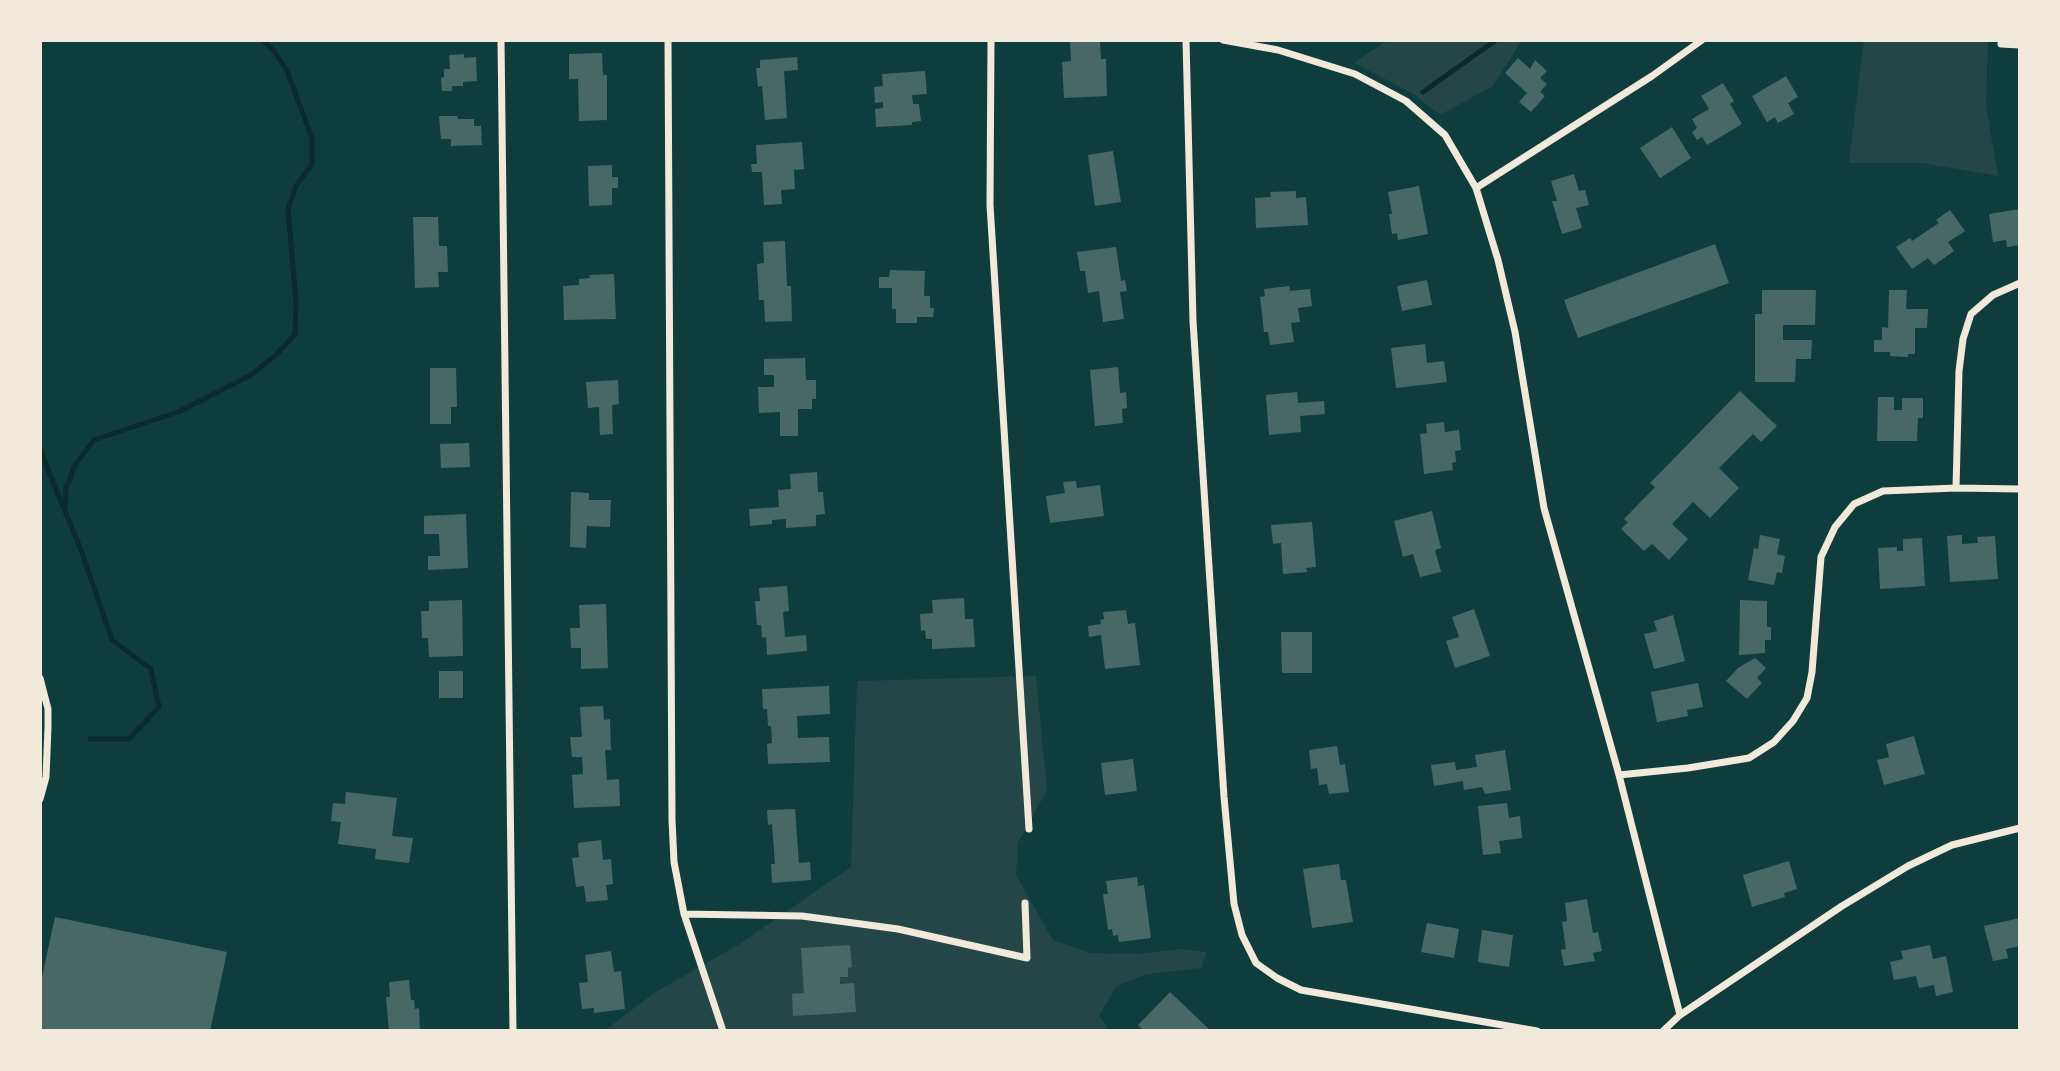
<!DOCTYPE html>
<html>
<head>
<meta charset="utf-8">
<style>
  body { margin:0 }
  #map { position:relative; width:2060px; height:1071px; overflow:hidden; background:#0f3d3e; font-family:"Fira Sans",sans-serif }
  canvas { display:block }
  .frame { position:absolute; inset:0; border:42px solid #f1e9da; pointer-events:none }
</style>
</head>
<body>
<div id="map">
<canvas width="2060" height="1071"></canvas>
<div class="frame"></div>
</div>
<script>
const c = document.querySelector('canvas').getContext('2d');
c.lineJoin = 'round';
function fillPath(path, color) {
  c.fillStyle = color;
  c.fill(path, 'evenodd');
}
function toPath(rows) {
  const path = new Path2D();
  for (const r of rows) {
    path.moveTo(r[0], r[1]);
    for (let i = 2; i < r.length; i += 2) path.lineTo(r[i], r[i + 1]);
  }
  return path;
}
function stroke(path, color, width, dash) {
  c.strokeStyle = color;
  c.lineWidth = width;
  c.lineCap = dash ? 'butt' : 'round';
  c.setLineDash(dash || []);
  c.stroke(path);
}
const green = toPath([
  [1388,40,1522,40,1493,86,1440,115,1412,93,1354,63],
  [1864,40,1988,40,1986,106,1998,176,1923,163,1849,163],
  [1036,676,1047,790,1018,843,1016,875,1053,940,1090,953,1136,954,1181,949,1206,952,1202,968,1146,974,1117,986,1099,1015,1109,1031,604,1031,654,993,738,945,851,867,857,681]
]);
const stream = toPath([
  [1423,92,1496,40],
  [40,450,81,550,112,640,151,669,159,707,129,739,90,739],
  [65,510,66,488,75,465,94,440,178,412,251,375,276,355,295,334,296,302,288,209,296,186,312,164,312,138,287,71,274,51,263,40]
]);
const building = toPath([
  [1070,40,1100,40,1101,59,1106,59,1107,96,1064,98,1062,62,1071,61],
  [602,53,603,75,607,75,607,120,579,121,578,79,569,79,569,54],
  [464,54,464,58,476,57,477,81,463,82,463,86,452,86,452,91,442,91,441,78,444,77,444,69,450,69,449,55],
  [797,57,798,70,784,71,787,118,765,120,762,86,758,87,756,68,760,68,760,60],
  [1518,58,1530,69,1535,60,1547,71,1540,78,1547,84,1540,92,1545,96,1531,112,1519,102,1527,93,1505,73],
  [925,71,927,94,912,95,913,104,919,104,921,121,912,122,912,125,876,127,875,109,883,108,883,102,875,103,874,87,883,86,882,74],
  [1786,76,1798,97,1788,103,1794,114,1778,123,1775,117,1767,122,1752,96],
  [1723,83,1734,101,1730,104,1742,124,1707,145,1702,137,1697,140,1692,132,1697,128,1692,119,1709,109,1701,96],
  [439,116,457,116,458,119,474,119,474,126,481,126,482,145,451,146,451,139,441,139],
  [1672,127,1691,158,1660,178,1640,148],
  [802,142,804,169,794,170,795,189,781,190,782,204,764,205,762,172,752,172,751,164,757,164,756,145],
  [1113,151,1121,202,1095,206,1088,155],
  [612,165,612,177,618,177,618,188,612,188,612,205,589,206,588,166],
  [1574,174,1579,191,1585,190,1589,205,1576,208,1582,228,1562,234,1552,201,1557,201,1551,181],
  [1419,186,1428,234,1398,240,1397,233,1392,234,1389,214,1392,214,1388,192],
  [1296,191,1296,198,1306,197,1308,225,1256,228,1255,198,1271,197,1270,192],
  [2020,209,2020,245,2007,247,2006,240,1993,242,1989,214],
  [1950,210,1965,231,1948,242,1954,251,1934,265,1928,258,1912,269,1896,247,1910,238,1912,241,1939,223,1936,220],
  [413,217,438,217,439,246,447,246,448,272,438,272,439,287,415,288],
  [785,241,787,286,791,286,792,321,765,322,764,300,759,300,757,264,764,263,763,242],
  [1715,244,1729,283,1578,338,1564,300],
  [1116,247,1121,281,1125,280,1127,291,1120,292,1124,319,1103,322,1099,291,1088,293,1085,271,1080,271,1077,252],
  [890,270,925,271,924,296,930,296,930,308,934,308,933,317,917,317,917,323,896,323,896,309,892,309,892,288,879,288,879,277,889,277],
  [614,274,616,319,564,320,563,286,579,285,579,279,590,278,589,275],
  [1427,280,1432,305,1402,311,1397,286],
  [1289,286,1290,291,1310,289,1312,306,1298,308,1300,322,1291,323,1294,342,1270,345,1268,332,1264,332,1260,297,1265,296,1264,289],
  [1762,290,1816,290,1815,325,1783,325,1783,340,1812,340,1811,359,1796,359,1795,382,1755,382,1755,314,1762,314],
  [1889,290,1907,290,1906,309,1928,309,1927,328,1915,328,1915,354,1908,354,1908,357,1890,356,1890,352,1874,352,1874,340,1882,340,1882,327,1888,328],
  [1425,344,1427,363,1444,361,1447,382,1396,388,1391,348],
  [805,358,806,380,816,380,816,399,812,399,812,409,798,409,798,436,780,436,780,412,759,413,758,387,774,387,774,375,764,375,764,359],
  [1118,367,1120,393,1126,392,1127,408,1122,409,1123,423,1095,426,1090,370],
  [430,368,456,368,457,407,451,407,451,424,430,424],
  [618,380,619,404,612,405,613,434,600,435,599,407,588,408,586,382],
  [1740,391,1777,426,1761,442,1753,434,1719,468,1739,488,1710,518,1693,502,1672,524,1688,539,1669,560,1652,544,1644,551,1621,529,1628,522,1624,519,1655,487,1650,483],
  [1297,392,1298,403,1324,401,1325,414,1300,416,1301,432,1269,435,1266,395],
  [1878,397,1894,397,1894,410,1902,410,1902,398,1923,398,1923,418,1918,418,1917,441,1877,441],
  [1444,422,1445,432,1459,430,1461,450,1455,451,1456,462,1452,463,1453,470,1424,474,1420,434,1427,433,1426,424],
  [469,443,470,467,441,468,440,444],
  [817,472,818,492,823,492,825,514,816,515,816,526,786,528,786,519,772,520,772,524,750,526,749,509,779,507,778,490,791,489,790,474],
  [1076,481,1077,488,1100,485,1104,516,1050,523,1046,496,1065,493,1063,482],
  [571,492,589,493,589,500,611,500,610,527,587,526,586,548,570,547],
  [1432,511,1441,548,1435,550,1441,572,1420,577,1413,554,1403,557,1394,521],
  [466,514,468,568,428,570,428,556,440,556,439,534,424,534,424,516],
  [1312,522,1316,567,1306,568,1307,572,1283,574,1281,543,1273,544,1271,525],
  [1760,535,1780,539,1777,554,1785,556,1782,573,1777,572,1774,585,1748,580,1754,548,1758,549],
  [1962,535,1962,544,1978,543,1977,537,1995,536,1998,579,1950,582,1947,536],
  [1922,538,1925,586,1880,589,1878,548,1897,547,1897,551,1903,551,1903,539],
  [787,586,789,611,783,612,785,637,806,635,807,651,767,655,766,637,762,638,761,625,757,625,755,601,760,601,759,588],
  [964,598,965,619,973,619,975,647,932,649,932,639,926,639,925,630,921,631,920,614,933,613,932,600],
  [462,600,463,656,429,657,428,638,422,638,421,611,429,611,429,601],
  [1740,600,1767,601,1767,627,1771,627,1771,640,1765,640,1765,653,1739,655],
  [606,604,608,668,581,669,581,648,571,648,570,628,580,628,579,605],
  [1474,609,1490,656,1455,668,1446,641,1459,637,1452,617],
  [1126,610,1128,624,1135,623,1140,665,1105,669,1101,635,1089,637,1088,626,1101,624,1100,620,1104,619,1103,612],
  [1673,615,1685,661,1654,669,1644,634,1657,631,1654,621],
  [1281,632,1312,632,1312,673,1282,673],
  [1755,658,1766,668,1757,678,1762,683,1747,699,1726,681,1738,668],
  [439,671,463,671,463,698,439,698],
  [1698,683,1703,707,1687,710,1688,716,1657,722,1651,692],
  [829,686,830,714,797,716,798,738,829,737,830,762,768,764,767,744,772,743,771,726,768,726,767,709,763,709,762,689],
  [603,706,604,720,610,719,611,750,605,750,607,780,619,779,620,806,574,808,572,775,583,774,582,757,572,757,570,737,582,737,580,707],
  [1914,736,1925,774,1884,785,1877,760,1889,757,1886,744],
  [1337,746,1340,765,1345,764,1349,792,1329,794,1327,784,1319,785,1317,768,1311,769,1309,750],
  [1505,750,1511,790,1485,794,1482,787,1464,790,1463,781,1434,786,1431,765,1455,762,1456,770,1477,767,1475,755],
  [1133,759,1137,791,1105,795,1101,763],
  [346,792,397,798,392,836,413,838,409,863,375,859,376,849,338,844,341,822,331,821,333,803,345,804],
  [1507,803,1509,818,1520,816,1522,838,1499,841,1501,853,1483,855,1478,806],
  [795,809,799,863,810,862,811,880,772,883,771,864,775,864,772,824,768,825,767,810],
  [601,840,603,860,611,859,613,884,606,885,608,900,586,902,584,886,576,887,572,858,579,857,578,843],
  [1789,861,1797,889,1784,893,1785,897,1752,907,1743,875],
  [1339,864,1341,880,1346,880,1353,922,1312,928,1303,869],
  [1137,877,1138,886,1144,885,1151,938,1119,942,1118,935,1113,936,1112,929,1108,930,1103,894,1108,894,1106,881],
  [1587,899,1593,933,1598,932,1602,951,1593,953,1595,961,1564,966,1561,950,1566,949,1562,922,1567,921,1565,903],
  [55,917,227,952,210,1031,40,1031,40,986],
  [2020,918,2020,946,2006,949,2008,958,1993,961,1984,926],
  [1427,923,1459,929,1454,958,1421,952],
  [1482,930,1513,935,1509,967,1478,962],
  [850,945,852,967,848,968,848,977,840,977,840,984,854,983,856,1012,793,1016,792,994,804,993,801,948],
  [1930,945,1933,959,1946,956,1953,992,1936,996,1934,985,1919,988,1916,976,1894,980,1890,962,1903,959,1901,951],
  [611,951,614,972,621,971,625,1009,594,1013,594,1008,582,1009,579,983,588,982,585,955],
  [409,980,411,1000,414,1000,415,1009,419,1008,420,1031,389,1031,386,997,390,997,389,982],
  [1170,992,1211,1031,1144,1031,1138,1025]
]);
const minor = toPath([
  [501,40,513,1031],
  [668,40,672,820,674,862,684,914,723,1031],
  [991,40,990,205,1029,829],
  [1186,40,1193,321,1224,797,1234,904,1242,935,1256,963,1277,978,1301,990,1537,1031],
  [1223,40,1278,50,1355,74,1406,101,1445,135,1476,188,1498,260,1515,332,1544,508,1619,775,1680,1015],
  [2001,44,2020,45],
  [1476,188,1652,76,1702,40],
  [2020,283,1993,295,1971,314,1963,339,1959,371,1956,488,2020,489],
  [40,678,48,709,48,727,46,777,40,799],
  [1619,775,1688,768,1749,758,1774,742,1793,721,1807,698,1812,672,1821,557,1835,527,1854,504,1883,491,1956,488],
  [684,914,802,916,898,929,1027,958,1025,903],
  [1663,1031,1680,1015,1842,906,1908,866,1952,845,2020,828]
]);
fillPath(green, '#244646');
stroke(stream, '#0a2a2b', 5);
fillPath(building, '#486865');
stroke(minor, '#f1e9da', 7);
</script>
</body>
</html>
